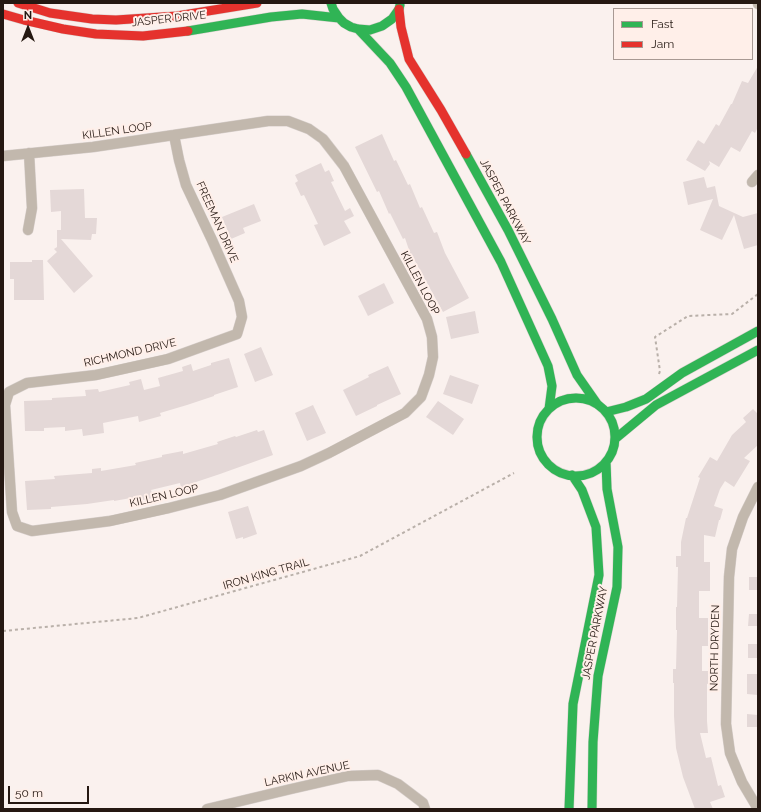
<!DOCTYPE html>
<html>
<head>
<meta charset="utf-8">
<style>
  body { margin:0 }
  #map { position:relative; width:761px; height:812px; overflow:hidden; background:#faf1ee; font-family:Raleway,sans-serif }
  canvas { display:block }
  .frame { position:absolute; inset:0; border:4px solid #251812; pointer-events:none }
  .legend { position:absolute; left:613px; top:8px; width:140px; height:52px; box-sizing:border-box; background:#ffefe9; border:1px solid #a89993; margin:0; padding:5px 7px; list-style:none; font-size:12px; color:#251812 }
  .legend li { display:flex; align-items:center; gap:8px; height:20px }
  .legend b { width:20px; border:1px solid #a89993 }
  .north { position:absolute; left:8px; top:8px; width:40px; height:40px; -webkit-text-stroke:3px #ffefe9; paint-order:stroke; rotate:0deg; font-size:11px; font-weight:700; line-height:16px; text-align:center; color:#251812 }
  .north::after { content:''; display:block; margin:auto; width:14px; height:18px; background:#251812; clip-path:polygon(50% 0,100% 100%,50% 72%,0 100%) }
  .scale { position:absolute; left:8px; top:786px; width:81px; height:18px; box-sizing:border-box; border:2px solid #251812; border-top:0; padding-left:5px; font-size:12px; line-height:14px; white-space:nowrap; color:#251812; -webkit-text-stroke:3px #ffefe9; paint-order:stroke }
</style>
</head>
<body>
<div id="map">
<canvas width="761" height="812"></canvas>
<div class="frame"></div>
<ul class="legend">
<li><b style="height:5px;background:#30b455"></b>Fast</li>
<li><b style="height:5px;background:#e5322d"></b>Jam</li>
</ul>
<div class="north">N</div>
<div class="scale">50 m</div>
</div>
<script>
const c = document.querySelector('canvas').getContext('2d');
c.lineJoin = 'round';
function fillPath(path, color) {
  c.fillStyle = color;
  c.fill(path, 'evenodd');
}
function toPath(rows) {
  const path = new Path2D();
  for (const r of rows) {
    if (r.length === 3) {
      path.moveTo(r[0] + r[2], r[1]);
      path.arc(r[0], r[1], r[2], 0, 2 * Math.PI);
      continue;
    }
    path.moveTo(r[0], r[1]);
    for (let i = 2; i < r.length; i += 2) path.lineTo(r[i], r[i + 1]);
  }
  return path;
}
function stroke(path, color, width, dash) {
  c.strokeStyle = color;
  c.lineWidth = width;
  c.lineCap = dash ? 'butt' : 'round';
  c.setLineDash(dash || []);
  c.stroke(path);
}
function write(font, color, halo, rows, align = 'center') {
  c.font = font + ' Raleway,sans-serif';
  c.lineWidth = 4;
  c.setLineDash([]);
  c.textBaseline = 'middle';
  c.strokeStyle = halo;
  c.fillStyle = color;
  for (const [text, x, y, turn = 0] of rows) {
    c.save();
    c.translate(x, y);
    c.rotate((+turn || 0) * Math.PI / 180);
    c.textAlign = isNaN(turn) ? turn : align;
    if (halo) c.strokeText(text, 0, 0);
    c.fillText(text, 0, 0);
    c.restore();
  }
}
const building = toPath([
  [758,66,758,127,755,133,752,131,740,152,731,147,719,167,709,161,710,164,705,171,686,160,698,140,704,144,716,124,719,126,731,104,732,104,742,81,748,83],
  [382,134,394,161,396,160,408,185,410,184,420,208,422,207,434,233,437,232,445,253,469,298,443,312,415,261,413,262,405,238,403,239,390,213,389,214,379,191,377,192,355,147],
  [321,163,325,172,329,170,334,181,331,182,345,211,350,208,354,216,344,221,351,233,324,246,314,225,318,224,304,195,301,196,295,183,298,181,295,175],
  [704,177,707,188,715,186,719,206,743,217,758,213,758,245,744,249,734,215,722,240,700,230,713,199,688,205,683,182],
  [84,189,85,218,97,218,96,234,92,234,91,240,61,239,93,276,74,293,47,261,57,252,54,249,57,247,57,230,61,230,61,211,51,212,50,190],
  [254,204,261,221,243,228,245,233,231,239,222,217],
  [32,260,43,260,44,300,14,300,14,279,10,279,10,262,32,262],
  [384,283,394,303,368,316,358,296],
  [475,311,479,333,451,339,446,317],
  [261,347,273,375,255,382,244,354],
  [229,358,238,387,214,395,214,396,187,405,160,413,161,416,139,422,138,416,103,423,104,433,83,436,82,429,65,431,65,427,44,428,44,431,25,431,24,401,52,400,52,398,86,396,85,390,98,389,99,392,130,385,129,382,141,379,144,390,160,386,158,378,183,371,182,367,191,364,193,371,211,365,211,363],
  [388,366,401,394,377,405,377,406,356,416,343,390,369,377,368,375],
  [450,375,479,385,472,404,443,394],
  [438,401,464,419,453,435,426,417],
  [313,405,326,433,307,441,295,413],
  [753,409,758,414,758,445,744,458,750,461,734,487,725,481,720,489,714,506,723,509,720,520,719,520,715,537,704,535,704,562,710,562,710,591,699,591,699,618,708,618,708,646,702,646,702,671,708,671,708,684,707,684,707,721,708,733,700,733,706,758,711,757,718,786,721,785,725,797,710,802,713,809,695,809,683,777,676,748,674,716,674,683,673,683,673,669,676,669,677,630,676,630,676,607,677,607,678,567,676,567,676,556,681,556,681,542,686,518,687,518,700,478,698,477,710,457,717,461,732,435,746,422,743,418],
  [257,430,258,432,264,430,273,455,220,474,190,484,191,489,182,491,180,483,151,490,153,498,143,500,142,496,114,501,114,500,87,504,51,507,51,509,27,510,25,481,55,479,54,476,92,473,92,469,101,468,101,471,136,465,135,463,162,457,162,455,183,451,183,454,218,444,217,442,235,436,236,437],
  [248,506,257,534,243,539,243,537,236,539,228,512],
  [749,577,758,577,758,590,749,590],
  [749,614,758,614,758,626,748,626],
  [748,644,758,644,758,658,748,658],
  [747,674,758,674,758,695,747,694],
  [747,714,758,715,758,727,747,727]
]);
const path = toPath([
  [659,374,660,371,655,337,688,316,732,314,758,294],
  [3,631,138,618,360,556,514,473]
]);
const street = toPath([
  [758,3,758,4],
  [3,156,93,147,268,121,288,121,309,129,323,139,344,166,427,319,432,337,433,357,429,375,421,397,405,413,329,453,301,466,220,495,169,508,110,521,32,531,17,526,12,512,5,405,9,392,27,383,96,375,168,359,237,334,242,317,239,301,212,240,186,185,179,160,174,135],
  [752,182,758,175],
  [28,230,32,208,29,153],
  [207,809,291,789,348,776,378,775,398,784,423,803,425,809],
  [758,809,742,782,730,753,726,724,729,577,732,549,743,517,758,487]
]);
const fast = toPath([
  [331,3,333,9,339,18,344,23,351,27,358,29,370,30,382,26,392,19,399,9,400,5],
  [358,29,390,63,406,87,501,262,548,366,552,386,549,409],
  [188,31,271,17,302,14,339,18],
  [466,154,508,230,552,319,577,375,598,405],
  [576,437,39],
  [606,412,626,407,646,399,682,373,758,331],
  [615,439,656,405,758,350],
  [569,809,573,704,599,575,596,527,582,490,572,475],
  [592,809,593,742,598,676,617,587,618,547,607,489,606,462]
]);
const jam = toPath([
  [18,3,50,13,92,19,116,20,177,16,257,3],
  [399,9,401,27,409,59,441,110,466,154],
  [3,14,24,20,63,29,96,34,143,36,188,31]
]);
const streetNames = [
  ["JASPER DRIVE",169,19,-6],
  ["KILLEN LOOP",117,131,-8],
  ["JASPER PARKWAY",505,202,62],
  ["FREEMAN DRIVE",217,222,66],
  ["KILLEN LOOP",420,283,62],
  ["RICHMOND DRIVE",130,353,-13],
  ["KILLEN LOOP",164,496,-13],
  ["IRON KING TRAIL",266,574,-16],
  ["JASPER PARKWAY",595,633,-79],
  ["NORTH DRYDEN",715,648,-89],
  ["LARKIN AVENUE",307,774,-12]
];
fillPath(building, '#e4d8d7');
stroke(street, '#d7cfcc', 11);
stroke(fast, '#d7cfcc', 10);
stroke(jam, '#d7cfcc', 10);
stroke(path, '#b9b0a9', 2, [3, 3]);
stroke(street, '#c2b8ad', 10);
stroke(fast, '#30b455', 9);
stroke(jam, '#e5322d', 9);
write('11px', '#251812', '#ffefe9', streetNames);
</script>
</body>
</html>
